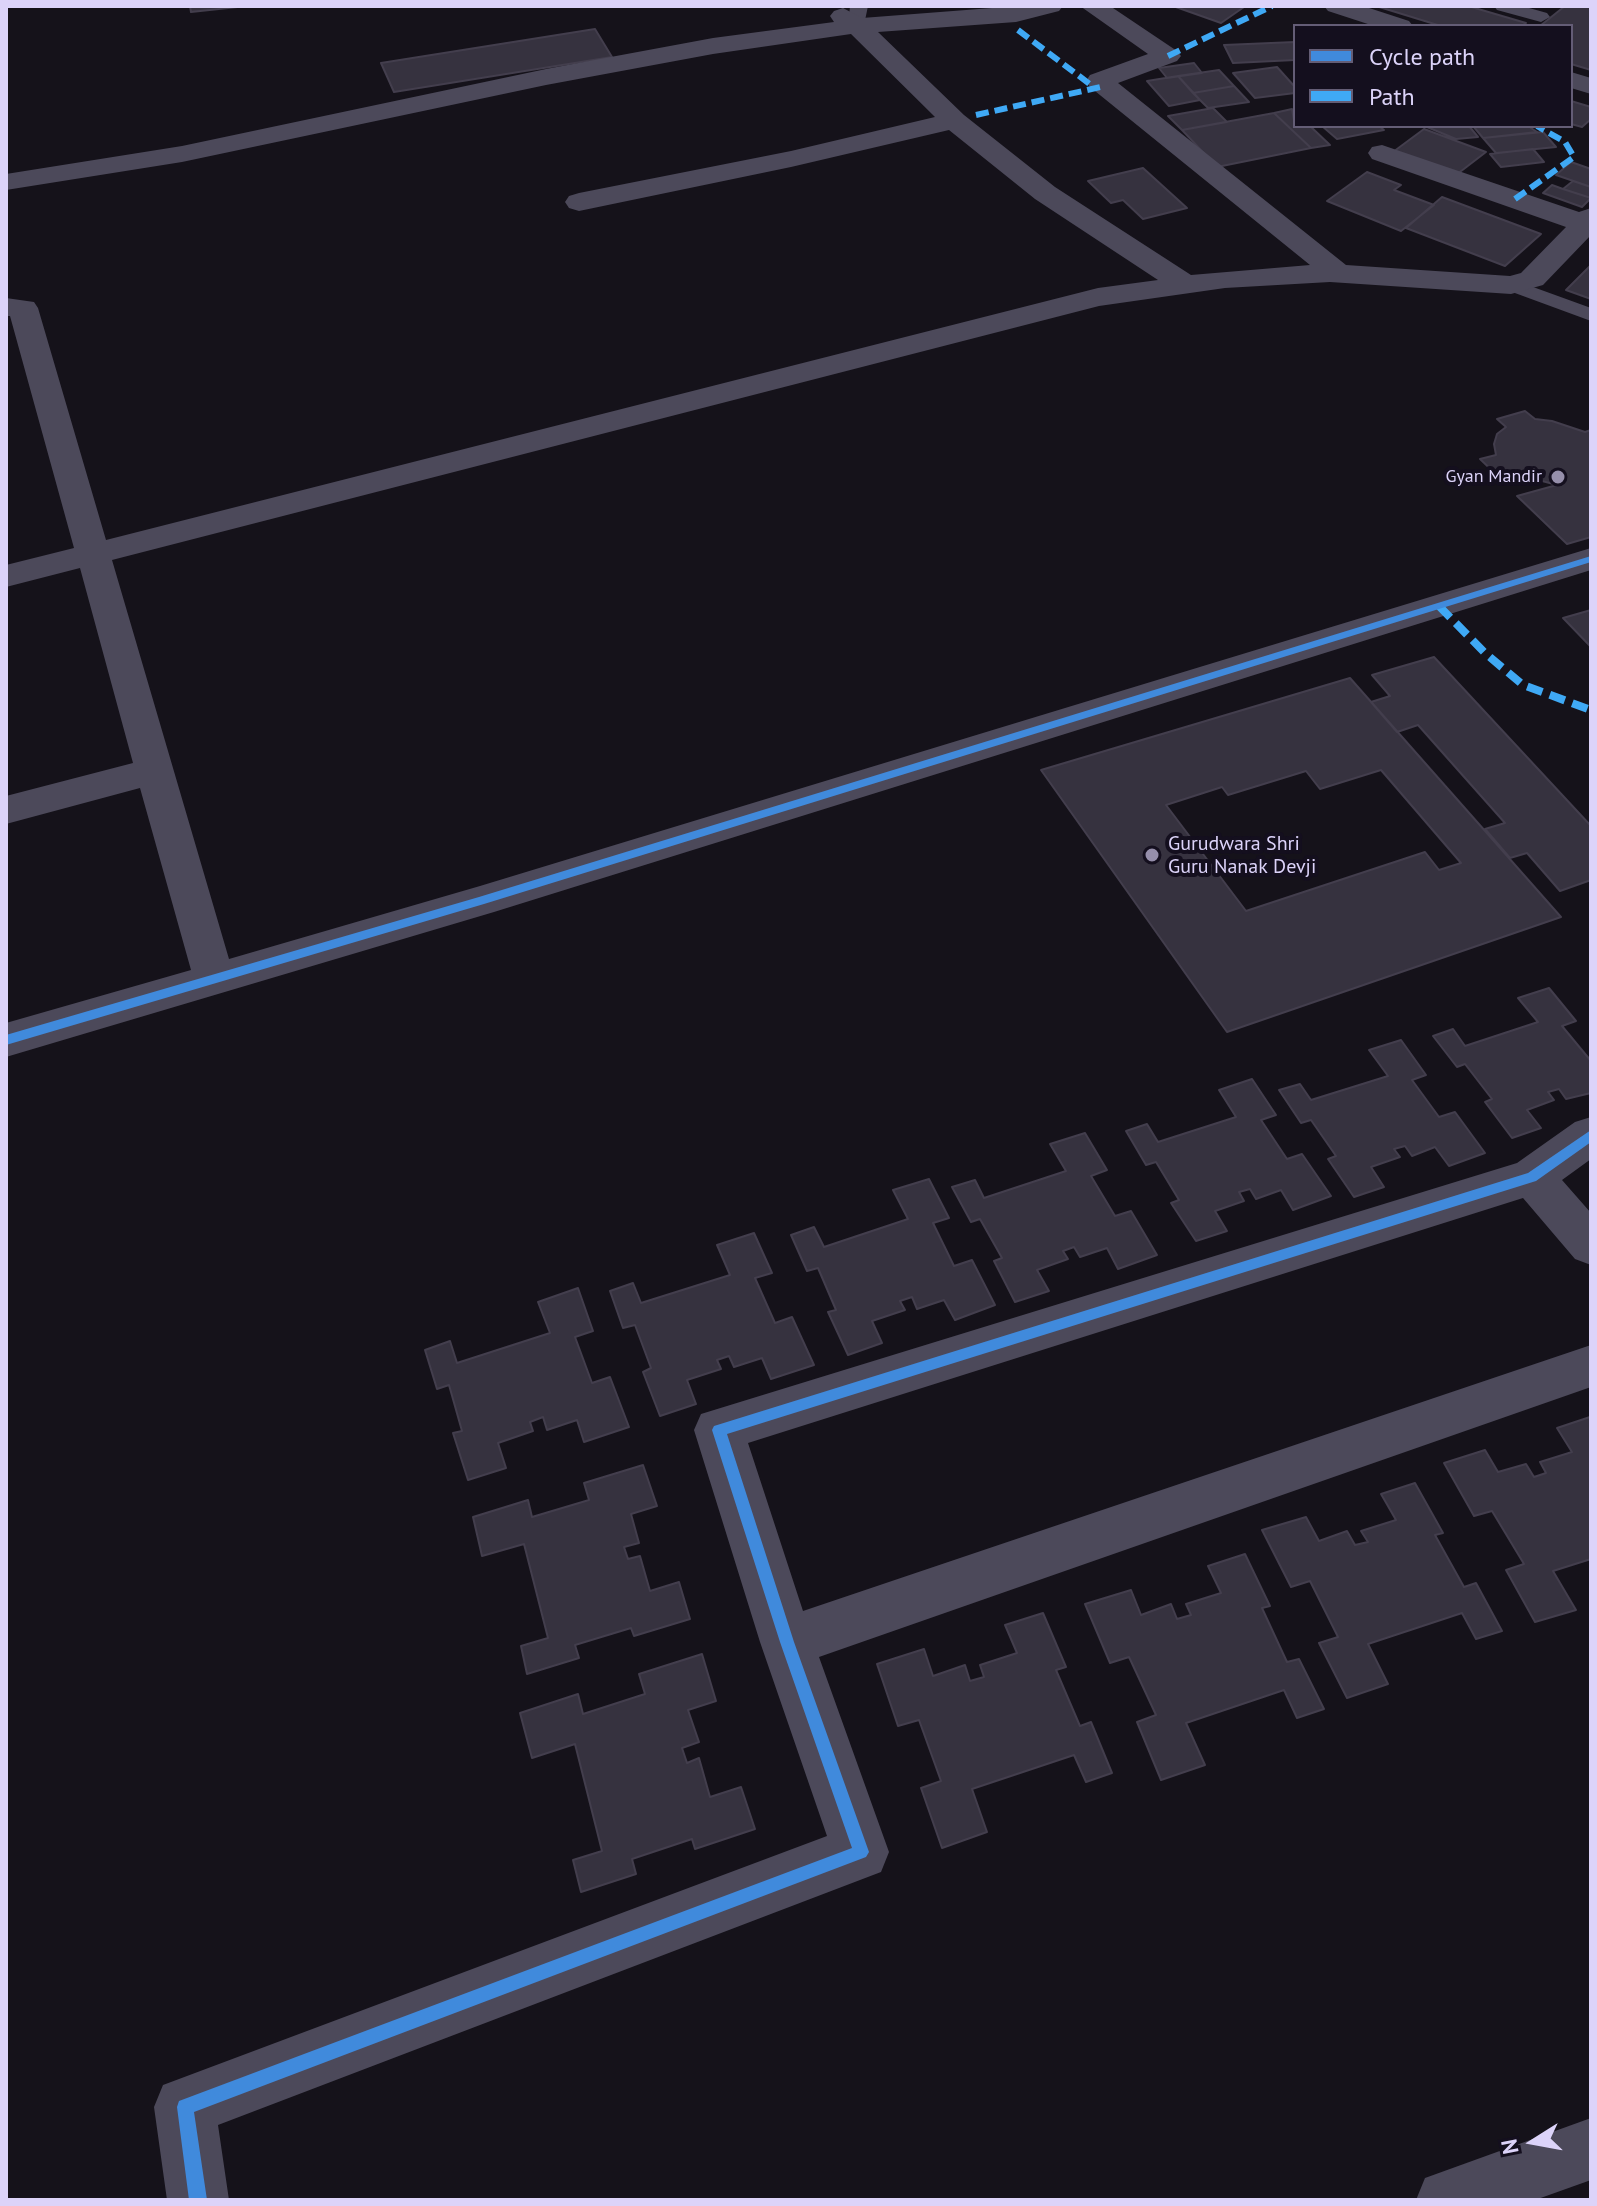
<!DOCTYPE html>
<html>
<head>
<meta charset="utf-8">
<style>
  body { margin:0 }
  #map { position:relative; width:1597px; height:2206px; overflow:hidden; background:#15121a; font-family:"PT Sans",sans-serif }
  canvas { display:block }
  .frame { position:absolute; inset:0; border:8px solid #dcd3f9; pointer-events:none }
  .legend { position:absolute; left:1293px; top:24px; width:280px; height:104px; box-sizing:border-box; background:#140f1e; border:2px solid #645d76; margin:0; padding:10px 14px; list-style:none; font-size:24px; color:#dcd3f9 }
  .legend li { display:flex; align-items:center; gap:16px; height:40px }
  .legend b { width:40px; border:2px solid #645d76 }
  .north { position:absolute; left:1493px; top:2102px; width:80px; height:80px; -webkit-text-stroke:6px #140f1e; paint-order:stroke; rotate:259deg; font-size:22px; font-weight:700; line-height:32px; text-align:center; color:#dcd3f9 }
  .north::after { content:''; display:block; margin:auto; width:28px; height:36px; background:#dcd3f9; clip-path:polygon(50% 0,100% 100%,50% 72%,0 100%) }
</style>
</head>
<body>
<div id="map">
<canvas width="1597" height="2206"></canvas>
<div class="frame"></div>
<ul class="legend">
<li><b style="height:10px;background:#408adc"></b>Cycle path</li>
<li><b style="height:10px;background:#3fa9f5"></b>Path</li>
</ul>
<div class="north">N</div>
</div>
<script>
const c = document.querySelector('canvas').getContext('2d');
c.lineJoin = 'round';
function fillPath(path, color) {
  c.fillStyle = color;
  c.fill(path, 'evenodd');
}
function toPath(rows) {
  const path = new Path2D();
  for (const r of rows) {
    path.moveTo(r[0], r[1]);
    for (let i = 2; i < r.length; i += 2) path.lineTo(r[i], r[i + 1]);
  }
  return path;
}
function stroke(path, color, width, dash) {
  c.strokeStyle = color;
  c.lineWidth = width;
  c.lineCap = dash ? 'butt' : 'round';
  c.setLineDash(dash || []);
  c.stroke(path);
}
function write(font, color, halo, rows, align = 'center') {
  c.font = font + ' "PT Sans",sans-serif';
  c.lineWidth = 8;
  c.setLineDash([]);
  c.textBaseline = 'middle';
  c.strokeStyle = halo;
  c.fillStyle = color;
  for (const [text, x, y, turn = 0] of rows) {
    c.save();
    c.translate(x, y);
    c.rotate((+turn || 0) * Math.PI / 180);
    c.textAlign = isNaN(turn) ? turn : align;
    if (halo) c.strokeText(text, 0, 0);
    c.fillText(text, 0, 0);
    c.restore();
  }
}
const building = toPath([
  [190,6,247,6,191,12,190,6],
  [1173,6,1242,6,1244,7,1221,23,1173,6],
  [1376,6,1468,6,1526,23,1522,26,1441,26,1376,6],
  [1565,6,1591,6,1591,70,1571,64,1571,26,1540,26,1565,6],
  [595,29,612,57,394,92,381,63,595,29],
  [1295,42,1295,60,1233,63,1224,45,1295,42],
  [1194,63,1202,73,1167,78,1159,68,1194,63],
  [1277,67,1295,87,1295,93,1255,98,1233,73,1277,67],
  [1219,70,1234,86,1193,93,1178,76,1219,70],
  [1178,76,1200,100,1169,106,1147,81,1178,76],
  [1234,86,1249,102,1208,108,1193,93,1234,86],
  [1571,101,1591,107,1591,119,1582,127,1571,124,1571,101],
  [1213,108,1227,122,1182,130,1168,116,1213,108],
  [1292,109,1295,126,1310,126,1330,145,1311,148,1274,113,1292,109],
  [1274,113,1311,148,1217,167,1182,130,1274,113],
  [1322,126,1379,126,1384,130,1337,139,1322,126],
  [1469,126,1478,137,1456,139,1427,127,1469,126],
  [1473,126,1528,126,1537,132,1483,138,1473,126],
  [1424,129,1486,152,1456,175,1393,152,1424,129],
  [1543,132,1556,147,1496,153,1483,138,1543,132],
  [1533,149,1544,162,1501,167,1490,154,1533,149],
  [1571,162,1591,169,1591,187,1556,175,1571,162],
  [1143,168,1187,208,1143,219,1123,200,1111,203,1088,181,1143,168],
  [1367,172,1401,185,1394,190,1434,205,1401,231,1327,201,1367,172],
  [1573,181,1591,187,1591,198,1563,189,1573,181],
  [1552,185,1563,189,1591,198,1582,207,1543,193,1552,185],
  [1442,197,1541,234,1505,266,1406,228,1442,197],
  [1591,265,1591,299,1566,290,1591,265],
  [1525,411,1535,419,1552,421,1585,432,1591,430,1591,537,1567,544,1517,496,1557,485,1520,475,1502,480,1480,459,1496,455,1494,444,1497,434,1506,427,1497,419,1525,411],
  [1591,610,1591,647,1563,618,1591,610],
  [1434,657,1591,826,1591,880,1560,891,1527,853,1510,858,1485,829,1505,823,1418,725,1397,732,1371,702,1390,696,1372,675,1434,657],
  [1350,678,1561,917,1227,1032,1041,770,1350,678],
  [1381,770,1461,863,1439,870,1425,852,1246,911,1166,805,1222,787,1228,795,1306,771,1320,789,1381,770],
  [1549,988,1576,1021,1562,1026,1591,1061,1591,1093,1566,1099,1559,1089,1548,1092,1554,1100,1527,1110,1541,1128,1512,1138,1485,1102,1492,1099,1465,1064,1457,1067,1433,1036,1453,1029,1465,1046,1538,1022,1518,998,1549,988],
  [1401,1040,1426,1075,1412,1080,1439,1117,1455,1112,1485,1153,1449,1166,1435,1147,1412,1156,1405,1146,1394,1149,1400,1157,1371,1167,1384,1187,1354,1197,1328,1159,1336,1156,1311,1120,1301,1123,1279,1090,1300,1084,1311,1100,1388,1076,1369,1050,1401,1040],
  [1252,1079,1276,1115,1261,1120,1287,1159,1302,1154,1331,1196,1293,1210,1281,1190,1256,1199,1250,1189,1239,1192,1244,1201,1215,1211,1227,1231,1196,1241,1171,1203,1179,1200,1156,1162,1146,1165,1126,1131,1147,1124,1158,1142,1236,1117,1219,1090,1252,1079],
  [1085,1133,1107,1170,1091,1176,1115,1216,1131,1211,1157,1255,1118,1269,1107,1248,1080,1257,1074,1247,1063,1251,1068,1259,1037,1270,1049,1291,1015,1302,994,1261,1002,1258,980,1219,971,1222,952,1187,975,1180,984,1198,1066,1171,1050,1144,1085,1133],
  [929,1179,949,1218,933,1223,954,1266,972,1260,995,1305,955,1320,944,1300,917,1309,912,1297,900,1301,905,1310,872,1321,882,1343,848,1355,828,1312,836,1310,818,1268,807,1271,791,1235,814,1227,824,1247,908,1219,893,1190,929,1179],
  [754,1233,772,1273,755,1278,775,1323,792,1317,814,1365,771,1379,762,1358,734,1367,729,1356,717,1360,721,1369,687,1380,696,1404,660,1416,643,1372,651,1368,635,1325,623,1328,610,1291,633,1283,641,1303,730,1275,717,1245,754,1233],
  [578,1288,593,1331,575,1337,592,1383,610,1377,629,1427,584,1442,577,1420,547,1430,543,1417,530,1422,533,1431,498,1443,506,1468,468,1480,453,1433,462,1431,449,1385,437,1389,425,1350,450,1341,457,1363,550,1333,538,1302,578,1288],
  [1590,1417,1591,1559,1553,1571,1576,1610,1535,1622,1506,1570,1524,1564,1492,1511,1474,1516,1444,1463,1485,1450,1498,1472,1526,1464,1534,1477,1546,1473,1540,1462,1572,1452,1557,1428,1590,1417],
  [643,1465,657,1506,631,1514,639,1543,624,1547,628,1559,640,1556,650,1591,679,1582,690,1619,634,1636,631,1628,575,1645,579,1658,527,1674,521,1646,548,1638,524,1544,482,1556,473,1517,528,1500,532,1517,589,1500,584,1483,643,1465],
  [1415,1483,1443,1533,1435,1535,1464,1587,1476,1583,1502,1631,1476,1639,1462,1613,1368,1644,1388,1684,1347,1698,1319,1643,1338,1637,1310,1581,1291,1587,1262,1530,1306,1517,1319,1541,1347,1531,1355,1545,1368,1542,1361,1531,1396,1520,1381,1494,1415,1483],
  [1245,1554,1270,1606,1262,1608,1287,1662,1299,1659,1324,1709,1297,1718,1284,1690,1186,1723,1205,1765,1161,1780,1137,1722,1156,1715,1129,1657,1110,1663,1085,1604,1131,1590,1141,1615,1171,1604,1177,1619,1191,1615,1186,1604,1221,1593,1208,1566,1245,1554],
  [1043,1613,1066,1667,1056,1670,1080,1726,1091,1722,1112,1773,1086,1782,1074,1755,972,1789,987,1832,942,1848,921,1788,941,1781,919,1720,898,1726,877,1664,924,1649,933,1676,965,1665,970,1681,984,1677,980,1665,1017,1653,1005,1625,1043,1613],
  [702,1654,716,1701,688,1710,699,1742,682,1748,687,1763,699,1758,710,1797,741,1787,755,1829,695,1849,692,1839,632,1859,636,1874,581,1892,573,1860,602,1851,575,1744,532,1758,520,1713,578,1694,583,1714,645,1694,639,1674,702,1654]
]);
const service = toPath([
  [850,6,868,6,863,30,851,30,848,26,850,6],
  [1494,6,1522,6,1547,13,1550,17,1541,22,1497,10,1494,6],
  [1511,279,1591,308,1591,321,1504,289,1501,285,1504,281,1511,279]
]);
const minor = toPath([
  [1018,6,1063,6,1059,11,1016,22,878,32,964,115,1055,187,1191,275,1310,265,1090,87,1086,81,1090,75,1148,54,1080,6,1110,6,1177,51,1181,56,1177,61,1118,83,1346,265,1510,276,1521,273,1566,227,1372,159,1368,153,1372,147,1382,145,1579,212,1591,208,1591,235,1543,285,1511,294,1330,282,1225,288,1099,306,112,560,229,959,480,886,1591,548,1591,570,494,912,6,1057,6,1023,191,970,140,788,6,824,6,796,133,763,80,568,6,587,6,565,74,548,10,316,6,316,6,298,34,302,38,308,106,540,1098,288,1158,280,1035,199,949,130,791,167,579,211,569,208,565,202,569,196,579,193,791,151,935,117,851,34,713,54,546,85,182,162,6,190,6,174,182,146,546,69,713,38,834,22,830,16,834,11,843,8,862,18,1018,6],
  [1324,6,1363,6,1409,21,1413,26,1374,26,1328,11,1324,6],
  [1571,72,1591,78,1591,94,1571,88,1571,72],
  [1591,1117,1591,1159,1562,1180,1591,1213,1591,1265,1575,1259,1523,1198,748,1443,803,1611,1591,1345,1591,1387,819,1657,889,1852,881,1872,218,2125,229,2200,167,2200,154,2107,163,2085,827,1836,760,1642,694,1430,701,1414,1517,1163,1575,1122,1591,1117]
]);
const tertiary = toPath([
  [1591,2118,1591,2180,1535,2200,1416,2200,1425,2178,1591,2118]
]);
const quietFar1 = toPath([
  [1018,30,1095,88],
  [1168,56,1272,6],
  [976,115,1105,86],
  [1515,199,1574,157,1565,142,1537,126]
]);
const quiet = toPath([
  [1439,606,1485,653,1523,685,1591,710]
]);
const cycleway = toPath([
  [1591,556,1591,562,484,904,6,1045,6,1035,479,897,1591,556],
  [1591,1130,1591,1142,1536,1181,727,1434,794,1642,869,1852,866,1857,194,2112,207,2200,189,2200,177,2107,179,2101,852,1848,780,1642,712,1430,714,1426,1528,1173,1591,1130]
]);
const markers = [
  [1558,477,8,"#968fab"],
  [1152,855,8,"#968fab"]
];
const farPoinames = [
  ["Gyan Mandir",1542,477]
];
const poiNames = [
  ["Gurudwara Shri",1168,844],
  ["Guru Nanak Devji",1168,867]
];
fillPath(building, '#36323f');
stroke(building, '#433e4d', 2);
fillPath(service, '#4c495a');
fillPath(minor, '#4c495a');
fillPath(tertiary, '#4c495a');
stroke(quietFar1, '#3fa9f5', 6, [13, 6]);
stroke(quiet, '#3fa9f5', 8, [16, 8]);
fillPath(cycleway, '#408adc');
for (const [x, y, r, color] of markers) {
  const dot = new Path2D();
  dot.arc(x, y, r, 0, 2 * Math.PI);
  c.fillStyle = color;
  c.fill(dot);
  stroke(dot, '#140f1e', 3);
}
write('18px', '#dcd3f9', '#140f1e', farPoinames, 'right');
write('20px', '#dcd3f9', '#140f1e', poiNames, 'left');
</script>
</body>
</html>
